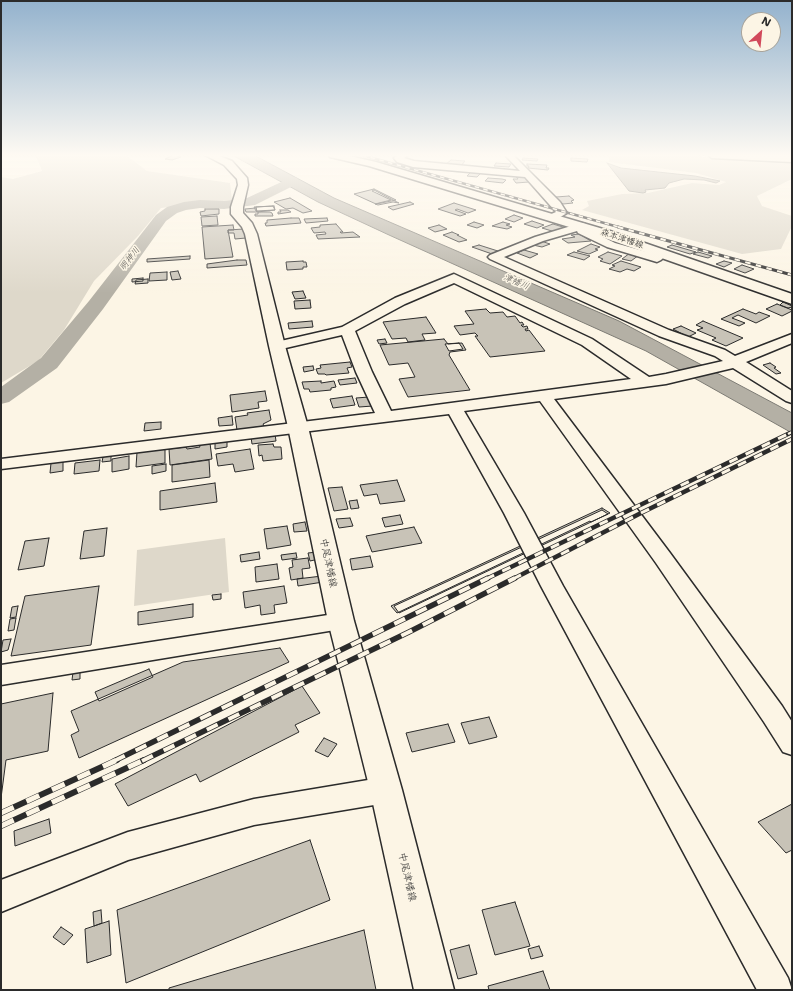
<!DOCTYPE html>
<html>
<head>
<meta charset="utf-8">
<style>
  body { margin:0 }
  #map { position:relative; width:793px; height:991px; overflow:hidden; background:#fcf5e5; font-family:"Shantell Sans",sans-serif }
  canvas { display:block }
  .frame { position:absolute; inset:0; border:2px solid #2b2b2b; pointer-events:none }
  .north { position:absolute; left:741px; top:12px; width:40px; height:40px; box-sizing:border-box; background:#fcf5e5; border:1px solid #a8a49b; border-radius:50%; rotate:27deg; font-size:11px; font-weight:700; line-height:16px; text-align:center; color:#2b2b2b }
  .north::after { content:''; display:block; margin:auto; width:14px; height:18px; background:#d1495b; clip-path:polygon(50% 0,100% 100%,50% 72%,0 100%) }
</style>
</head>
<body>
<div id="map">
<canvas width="793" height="991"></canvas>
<div class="frame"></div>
<div class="north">N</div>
</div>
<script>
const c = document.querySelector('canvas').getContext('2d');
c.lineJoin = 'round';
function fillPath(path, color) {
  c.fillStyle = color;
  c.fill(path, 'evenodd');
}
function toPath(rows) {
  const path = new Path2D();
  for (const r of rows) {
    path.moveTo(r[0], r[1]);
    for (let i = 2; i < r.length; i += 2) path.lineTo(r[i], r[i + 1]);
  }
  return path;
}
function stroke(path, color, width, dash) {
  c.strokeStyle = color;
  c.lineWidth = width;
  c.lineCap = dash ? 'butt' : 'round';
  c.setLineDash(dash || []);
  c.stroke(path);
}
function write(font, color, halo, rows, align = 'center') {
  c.font = font + ' "Shantell Sans","Klee One",sans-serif';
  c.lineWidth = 3;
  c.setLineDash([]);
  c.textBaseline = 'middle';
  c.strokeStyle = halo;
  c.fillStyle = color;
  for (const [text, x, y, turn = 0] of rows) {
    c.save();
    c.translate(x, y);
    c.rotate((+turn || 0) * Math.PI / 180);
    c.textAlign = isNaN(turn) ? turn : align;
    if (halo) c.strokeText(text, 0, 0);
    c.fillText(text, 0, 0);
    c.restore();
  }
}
const green = toPath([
  [38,155,126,155,147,171,230,183,232,200,161,208,138,236,94,281,64,330,38,361,1,383,1,177,13,179,42,171,36,156],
  [609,155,679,155,790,161,792,164,792,179,757,196,762,206,792,216,792,226,781,249,742,254,582,210,589,206,587,201,622,194,648,193,692,183,719,185,726,182,696,173,609,162],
  [225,538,229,592,134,606,137,550]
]);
const water = toPath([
  [232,155,254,155,334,198,619,321,792,413,792,433,646,351,389,235,318,202,232,155],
  [607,163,621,168,695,176,720,181,716,183,704,180,684,179,669,183,665,188,645,190,646,192,643,193,629,191,607,163]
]);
const river = toPath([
  [292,177,297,178,299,181,297,184,255,205,224,209,200,208,186,210,177,213,166,221,103,309,57,368,9,402,1,404,1,387,41,358,89,301,156,215,167,207,184,202,200,200,224,201,247,198,292,177]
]);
const building = toPath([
  [174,155,181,157,172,160,165,159,174,155],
  [523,158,538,159,537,161,522,160,523,158],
  [571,158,588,159,587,162,571,161,571,158],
  [451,160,465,161,460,167,445,165,451,160],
  [496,163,511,164,509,167,494,166,496,163],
  [527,164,547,165,546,168,549,168,548,170,528,168,529,166,527,166,527,164],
  [473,170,476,173,481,173,477,177,467,176,473,170],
  [515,175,523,175,529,182,516,183,513,179,518,179,515,175],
  [488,178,502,179,506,180,503,183,485,181,488,178],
  [374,189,396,200,376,204,354,194,374,189],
  [374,190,393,200,399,203,393,202,378,205,375,204,391,200,372,191,374,190],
  [569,196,574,200,571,201,573,203,563,204,556,197,569,196],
  [290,198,312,211,303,213,293,208,286,209,274,202,290,198],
  [410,202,414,204,393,210,388,207,410,202],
  [454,203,476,210,468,213,457,209,455,210,466,214,460,216,438,209,454,203],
  [273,206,275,210,256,211,254,207,273,206],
  [274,206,275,210,257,212,256,207,274,206],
  [256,208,257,212,246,212,245,209,256,208],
  [205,209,219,209,219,214,201,216,200,212,205,211,205,209],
  [280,210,288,210,291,212,278,214,278,212,281,212,280,210],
  [258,212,270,212,272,213,273,216,255,216,255,214,258,214,258,212],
  [514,215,523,218,514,222,505,219,514,215],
  [217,216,218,225,202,226,201,217,217,216],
  [291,218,299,218,301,223,266,226,265,223,267,223,267,220,291,218],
  [327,218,328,221,306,223,304,219,327,218],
  [532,221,544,225,537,228,524,224,532,221],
  [474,222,484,225,477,228,467,225,474,222],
  [503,222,510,224,506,225,512,227,507,229,492,226,503,222],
  [336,224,343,232,340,232,341,233,353,232,360,237,318,239,316,235,326,234,325,232,314,233,311,228,320,227,320,225,336,224],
  [553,224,566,228,555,232,542,228,553,224],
  [233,225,234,230,228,230,233,257,205,259,202,227,233,225],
  [439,225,447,229,435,232,428,228,439,225],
  [244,229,246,238,235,239,234,233,228,233,228,230,244,229],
  [452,232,459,235,457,235,467,240,459,242,443,235,452,232],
  [579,234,591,241,568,243,562,239,575,237,571,235,579,234],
  [541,241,550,244,542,247,533,245,541,241],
  [591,244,600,247,595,249,598,250,589,254,577,251,591,244],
  [479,245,501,252,495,255,472,247,479,245],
  [672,245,696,252,690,254,667,247,672,245],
  [524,250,538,254,530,258,517,253,524,250],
  [574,252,590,256,584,260,567,255,574,252],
  [608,252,622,256,610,264,600,261,603,259,598,257,608,252],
  [698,252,712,256,708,258,693,254,698,252],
  [630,253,639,255,631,261,622,259,630,253],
  [190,256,190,259,147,262,147,259,190,256],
  [237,260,246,260,247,265,207,268,207,264,237,260],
  [303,261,303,262,306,262,307,267,303,267,303,269,287,270,286,262,303,261],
  [621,261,641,267,634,271,627,269,620,272,609,269,615,266,612,265,621,261],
  [724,261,732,263,724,267,716,264,724,261],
  [742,265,754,269,745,273,734,269,742,265],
  [178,271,181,279,172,280,170,272,178,271],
  [167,272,167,280,149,281,150,273,167,272],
  [143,278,143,281,132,282,132,279,143,278],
  [148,279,148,283,135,284,136,280,148,279],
  [303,291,306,298,295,299,292,292,303,291],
  [310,300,311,308,295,309,294,301,310,300],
  [783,302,792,306,792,307,788,308,780,305,783,302],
  [777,304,792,310,792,311,782,316,766,309,777,304],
  [486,309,490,313,503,312,507,317,515,316,520,323,522,322,524,325,521,325,523,327,527,326,528,329,525,329,526,331,529,330,545,351,490,357,475,336,478,336,475,333,460,335,454,326,474,324,465,311,486,309],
  [743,309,756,314,759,312,770,316,756,323,738,315,732,318,745,323,739,326,721,319,743,309],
  [426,317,436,333,422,334,425,340,408,342,406,338,392,339,383,322,426,317],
  [312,321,313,327,289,329,288,323,312,321],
  [703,321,743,338,726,346,712,340,716,338,697,330,703,328,696,325,703,321],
  [681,326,696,333,688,337,673,329,681,326],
  [385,339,387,343,379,344,377,340,385,339],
  [444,339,448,344,462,343,466,350,450,352,449,355,470,390,408,397,399,379,415,377,408,363,389,365,380,345,444,339],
  [459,343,463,349,449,351,445,344,459,343],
  [350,362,352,367,347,368,349,373,326,375,325,374,318,374,316,369,321,368,320,365,350,362],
  [770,363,776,367,774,368,781,373,776,374,763,365,770,363],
  [313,366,314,370,304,372,303,367,313,366],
  [355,378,357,383,340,385,338,380,355,378],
  [321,381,321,383,334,381,336,387,331,388,331,390,310,392,309,389,304,389,302,382,321,381],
  [265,391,267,401,258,402,259,408,232,412,230,395,265,391],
  [352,396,355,405,333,408,330,399,352,396],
  [369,397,373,406,359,407,356,398,369,397],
  [269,410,271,420,263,424,264,426,237,430,235,417,248,415,247,413,269,410],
  [232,416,233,425,219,426,218,418,232,416],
  [161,422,161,429,144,431,145,423,161,422],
  [275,434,276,441,252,444,251,437,275,434],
  [227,440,227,447,215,449,215,441,227,440],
  [210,443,212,459,170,465,169,449,186,447,187,449,200,447,199,444,210,443],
  [273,444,274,447,281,447,282,459,263,461,262,455,259,456,258,445,273,444],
  [165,449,165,463,136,467,137,452,165,449],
  [250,449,254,469,235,472,233,464,218,466,216,454,250,449],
  [111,455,111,461,102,462,103,457,111,455],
  [129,456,129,469,112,472,112,459,129,456],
  [100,460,99,471,74,474,75,463,100,460],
  [209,460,210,477,172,482,172,465,209,460],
  [63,462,63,471,50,473,51,463,63,462],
  [166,464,166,471,152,474,152,466,166,464],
  [397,480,405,501,380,504,377,494,364,496,360,485,397,480],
  [215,483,217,502,160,510,160,491,215,483],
  [342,487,348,509,334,511,328,488,342,487],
  [357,500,359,508,351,509,349,501,357,500],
  [602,508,610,513,591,522,590,521,397,613,391,606,602,508],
  [602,510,608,514,399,613,394,606,602,510],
  [400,515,403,524,385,527,382,518,400,515],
  [350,518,353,526,339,528,336,519,350,518],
  [305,522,307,531,294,532,293,524,305,522],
  [287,526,291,545,267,549,264,529,287,526],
  [414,527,422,543,372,552,366,536,414,527],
  [107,528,104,556,80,559,84,531,107,528],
  [49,538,44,566,18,570,25,541,49,538],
  [259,552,260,559,241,562,240,555,259,552],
  [317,552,319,559,310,561,308,553,317,552],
  [296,553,297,558,282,560,281,555,296,553],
  [370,556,373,567,352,570,350,559,370,556],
  [308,558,310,568,302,569,303,578,291,580,289,568,293,567,292,560,308,558],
  [277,564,279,579,256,582,255,567,277,564],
  [322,576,323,582,298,586,297,579,322,576],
  [99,586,91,645,11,656,25,596,99,586],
  [284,586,287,603,274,605,275,613,261,615,260,605,245,608,243,592,284,586],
  [221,594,221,599,213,600,212,595,221,594],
  [193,604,193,617,138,625,138,612,193,604],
  [18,606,16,617,10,618,12,607,18,606],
  [16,618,14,630,8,631,10,619,16,618],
  [11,639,8,650,1,652,3,640,11,639],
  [280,648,289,662,79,758,71,735,79,731,71,711,183,662,280,648],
  [149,669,153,677,99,701,95,692,149,669],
  [80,670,80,679,72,680,73,672,80,670],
  [302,686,320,713,295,725,299,732,200,782,196,774,128,806,115,784,302,686],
  [53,693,48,751,6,760,1,798,1,704,53,693],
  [489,717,497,737,469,744,461,723,489,717],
  [448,724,455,742,412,752,406,733,448,724],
  [324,738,337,744,328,757,315,751,324,738],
  [792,804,792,850,786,853,758,822,792,804],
  [49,819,51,833,15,846,14,831,49,819],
  [310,840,330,900,126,983,117,910,310,840],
  [515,902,530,946,495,955,482,910,515,902],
  [101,910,102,923,94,926,93,912,101,910],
  [109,921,111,955,87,963,85,929,109,921],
  [61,927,73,935,64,945,53,937,61,927],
  [364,930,376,990,169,990,169,988,364,930],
  [469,945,477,974,458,979,450,950,469,945],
  [539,946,543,956,531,959,528,949,539,946],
  [543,971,550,990,489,990,488,986,543,971]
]);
const minor = toPath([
  [398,155,408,155,404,158,414,161,520,171,505,155,513,155,560,202,567,213,557,219,549,219,548,217,549,215,556,212,525,177,413,167,397,162,394,158,398,155],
  [708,155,792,156,792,162,712,158,708,155],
  [581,223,585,224,587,229,615,243,661,256,663,258,661,260,657,262,607,247,578,233,577,231,543,241,504,257,669,330,725,350,735,356,792,334,792,343,746,362,792,391,792,403,786,401,733,368,666,384,554,399,670,553,782,706,792,722,792,755,783,752,764,722,656,563,540,401,464,411,524,513,563,586,788,978,792,990,757,990,541,586,504,513,449,414,1,469,1,459,375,413,356,372,342,335,277,350,272,349,270,346,272,343,342,327,395,298,454,274,592,339,649,377,666,374,723,361,715,356,659,336,490,259,488,257,490,255,535,237,581,223],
  [454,283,582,345,631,379,391,411,372,372,355,331,405,304,454,283],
  [341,613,349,615,352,621,349,627,341,629,1,685,1,665,341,613],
  [386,777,396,781,400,790,396,799,386,803,254,825,128,860,1,912,1,880,128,832,254,799,386,777]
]);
const major = toPath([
  [205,155,217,155,232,161,247,178,248,185,243,207,243,213,252,223,257,234,285,346,308,427,354,621,402,790,454,990,414,990,370,790,328,621,288,427,269,346,245,234,242,227,231,214,231,207,238,185,237,179,224,165,205,155],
  [329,155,345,155,376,162,610,231,792,294,792,304,602,237,369,166,330,157,329,155]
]);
const railFar5 = toPath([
  [362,155,622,228]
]);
const railFar4 = toPath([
  [618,227,792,275]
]);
const railFar3 = toPath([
  [788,434,792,432]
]);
const railFar2 = toPath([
  [486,579,790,433],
  [513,579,641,513,792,439]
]);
const railFar1 = toPath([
  [114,761,488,578],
  [142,761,409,632,515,578]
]);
const rail = toPath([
  [1,813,117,760],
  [1,826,144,760]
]);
const farStreetnames = [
  ["森本津幡線",622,239,18]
];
const farWaternames = [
  ["明神川",130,259,-52],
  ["津幡川",516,282,23]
];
const streetNames = [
  ["中尾津幡線",328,563,78],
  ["中尾津幡線",407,877,77]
];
fillPath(green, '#ded8ca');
fillPath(water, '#b4b0a5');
stroke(water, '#7d7b74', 1);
fillPath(river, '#b4b0a5');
fillPath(building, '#c8c3b7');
stroke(building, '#2b2b2b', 1);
stroke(minor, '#2b2b2b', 3);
stroke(major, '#2b2b2b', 3);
fillPath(minor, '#fcf5e5');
fillPath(major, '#fcf5e5');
stroke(railFar5, '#2b2b2b', 2.5);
stroke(railFar4, '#2b2b2b', 3);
stroke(railFar3, '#2b2b2b', 3.5);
stroke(railFar2, '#2b2b2b', 4.5);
stroke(railFar1, '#2b2b2b', 5.5);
stroke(rail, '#2b2b2b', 6);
stroke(railFar5, '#fcf5e5', 1.5, [4.5]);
stroke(railFar4, '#fcf5e5', 2, [5.5]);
stroke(railFar3, '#fcf5e5', 2.5, [7]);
stroke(railFar2, '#fcf5e5', 3, [9]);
stroke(railFar1, '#fcf5e5', 4, [12]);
stroke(rail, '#fcf5e5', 5, [14]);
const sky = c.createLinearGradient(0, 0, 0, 293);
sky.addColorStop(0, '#93b2cd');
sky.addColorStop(0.53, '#fefaf3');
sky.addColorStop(1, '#fefaf300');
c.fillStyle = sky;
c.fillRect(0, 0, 793, 293);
write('9px', '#2b2b2b', '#fcf5e5', farStreetnames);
write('italic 9px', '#545350', '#fcf5e5', farWaternames);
write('10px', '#2b2b2b', '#fcf5e5', streetNames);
</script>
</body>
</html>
